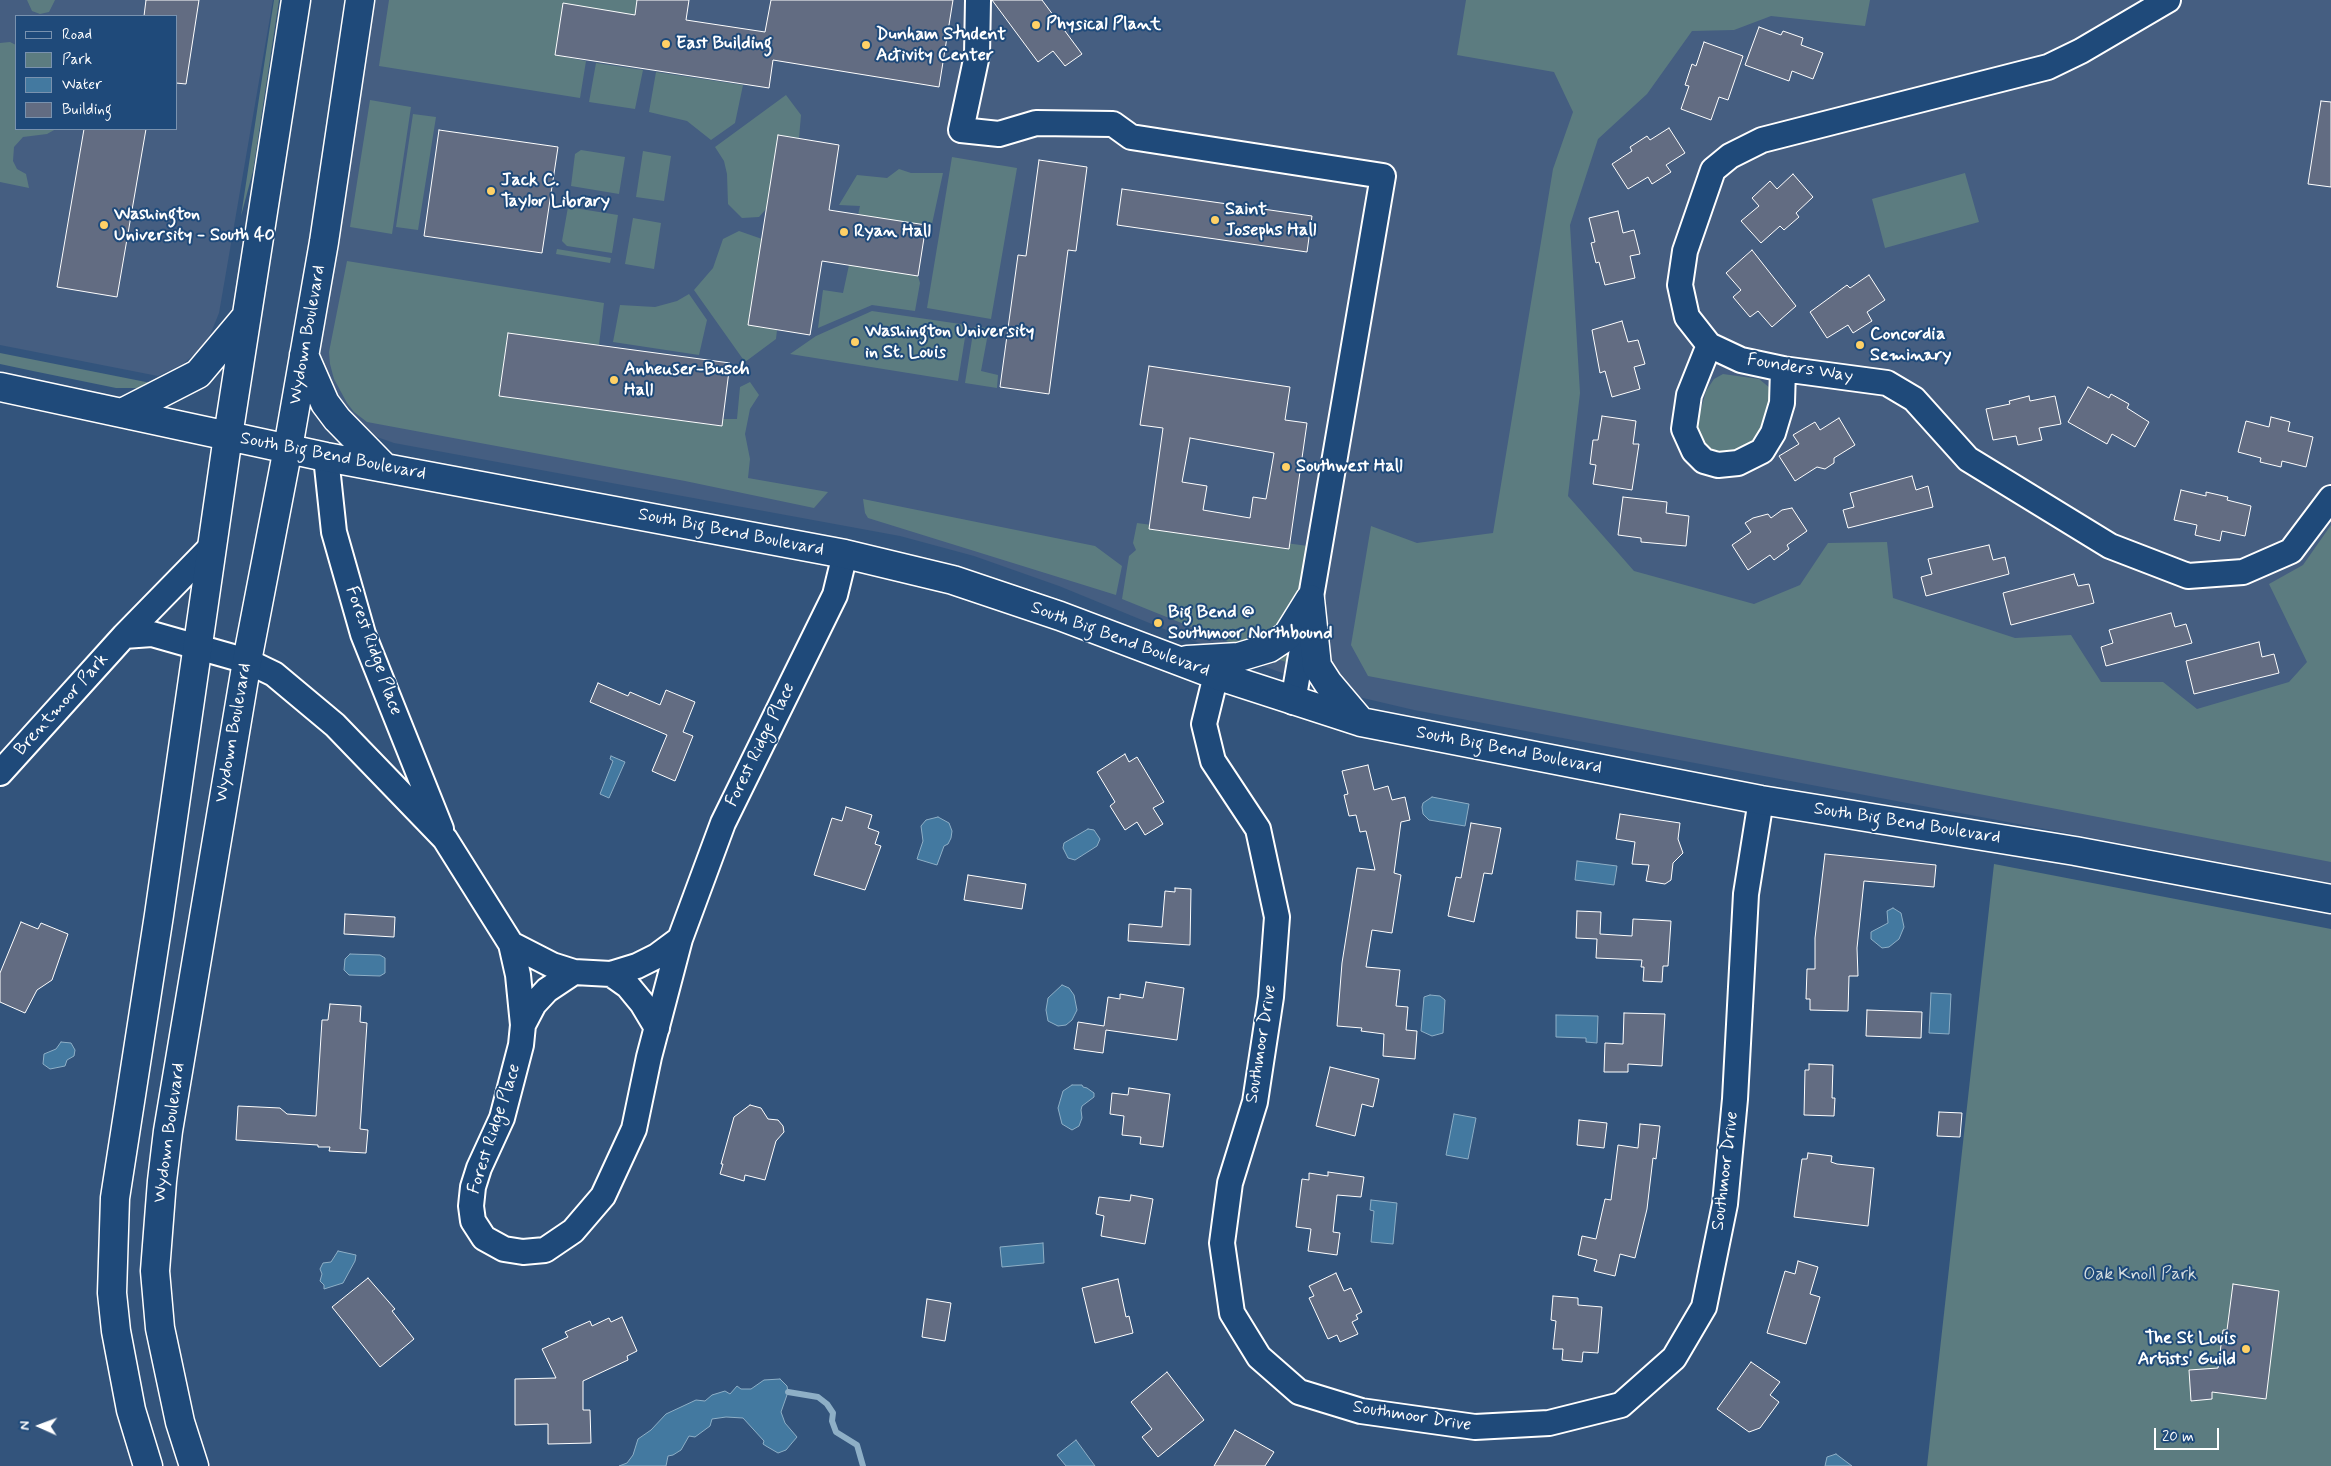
<!DOCTYPE html>
<html>
<head>
<meta charset="utf-8">
<style>
  body { margin:0 }
  #map { position:relative; width:2331px; height:1466px; overflow:hidden; background:#33547c; font-family:Mynerve,sans-serif }
  canvas { display:block }
  .legend { position:absolute; left:15px; top:15px; width:162px; height:115px; box-sizing:border-box; background:#1f4a7a; border:1px solid #7992af; margin:0; padding:6px 9px; list-style:none; font-size:15px; color:#fff }
  .legend li { display:flex; align-items:center; gap:10px; height:25px }
  .legend b { width:25px; border:1px solid #7992af }
  .north { position:absolute; left:15px; top:1401px; width:50px; height:50px; -webkit-text-stroke:4px #1f4a7a; paint-order:stroke; rotate:272deg; font-size:14px; font-weight:700; line-height:20px; text-align:center; color:#fff }
  .north::after { content:''; display:block; margin:auto; width:18px; height:22px; background:#fff; clip-path:polygon(50% 0,100% 100%,50% 72%,0 100%) }
  .scale { position:absolute; left:2154px; top:1428px; width:65px; height:22px; box-sizing:border-box; border:2px solid #fff; border-top:0; padding-left:6px; font-size:15px; line-height:18px; white-space:nowrap; color:#fff; -webkit-text-stroke:4px #1f4a7a; paint-order:stroke }
</style>
</head>
<body>
<div id="map">
<canvas width="2331" height="1466"></canvas>
<ul class="legend">
<li><b style="height:6px;background:#1f4a7a"></b>Road</li>
<li><b style="height:14px;background:#5c7c80"></b>Park</li>
<li><b style="height:14px;background:#4379a0"></b>Water</li>
<li><b style="height:14px;background:#626c82"></b>Building</li>
</ul>
<div class="north">N</div>
<div class="scale">20 m</div>
</div>
<script>
const c = document.querySelector('canvas').getContext('2d');
c.lineJoin = 'round';
function fillPath(path, color) {
  c.fillStyle = color;
  c.fill(path, 'evenodd');
}
function toPath(rows) {
  const path = new Path2D();
  for (const r of rows) {
    path.moveTo(r[0], r[1]);
    for (let i = 2; i < r.length; i += 2) path.lineTo(r[i], r[i + 1]);
  }
  return path;
}
function stroke(path, color, width, dash) {
  c.strokeStyle = color;
  c.lineWidth = width;
  c.lineCap = dash ? 'butt' : 'round';
  c.setLineDash(dash || []);
  c.stroke(path);
}
function write(font, color, halo, rows, align = 'center') {
  c.font = font + ' Mynerve,sans-serif';
  c.lineWidth = 4;
  c.setLineDash([]);
  c.textBaseline = 'middle';
  c.strokeStyle = halo;
  c.fillStyle = color;
  for (const [text, x, y, turn = 0] of rows) {
    c.save();
    c.translate(x, y);
    c.rotate((+turn || 0) * Math.PI / 180);
    c.textAlign = isNaN(turn) ? turn : align;
    if (halo) c.strokeText(text, 0, 0);
    c.fillText(text, 0, 0);
    c.restore();
  }
}
const built = toPath([
  [0,0,273,0,219,313,210,335,198,351,183,364,158,376,0,345],
  [16,16,176,16,176,129,16,129],
  [375,0,2331,0,2331,883,1414,710,1329,690,1186,638,1059,586,974,556,900,536,394,443,377,437,364,430,341,409,323,372,320,353]
]);
const green = toPath([
  [27,0,55,0,49,12,40,14,32,11],
  [274,0,279,0,253,171,241,216],
  [389,0,637,0,635,15,563,4,555,55,586,61,580,98,379,66],
  [1466,0,1870,0,1865,26,1771,16,1734,30,1692,31,1647,94,1598,139,1570,225,1580,393,1568,496,1634,571,1754,604,1800,585,1828,543,1887,542,1893,598,2015,638,2071,635,2101,682,2163,682,2197,709,2289,682,2307,662,2269,584,2303,565,2331,525,2331,862,1368,676,1351,645,1371,526,1417,543,1493,533,1553,169,1573,112,1554,72,1457,55],
  [10,42,16,45,16,129,56,129,47,134,23,137,14,147,13,161,17,169,26,174,29,188,0,182,0,43],
  [596,63,643,70,635,109,589,102],
  [656,72,743,85,735,123,711,140,687,121,649,112],
  [786,95,801,115,799,138,778,135,767,208,759,217,742,218,728,204,727,174,724,161,715,147],
  [370,100,411,107,392,234,350,227],
  [413,114,436,117,418,230,396,227],
  [581,150,625,157,619,194,571,186,575,154],
  [643,151,671,156,664,201,636,197],
  [952,157,1017,168,991,319,927,308],
  [899,169,911,173,943,173,932,224,926,225,858,215,860,206,839,205,857,175,887,178],
  [1965,173,1979,222,1885,248,1872,199],
  [568,207,618,215,612,253,567,246,562,241],
  [633,218,661,223,654,269,625,264],
  [739,231,762,239,748,325,777,330,776,339,745,362,694,290,713,268,723,239],
  [557,249,611,258,610,263,556,254],
  [347,261,604,303,599,345,508,333,499,396,721,426,723,419,737,419,740,387,750,382,759,395,750,409,745,434,750,459,748,478,828,492,814,508,685,481,367,422,354,412,347,403,334,379,330,364,329,352],
  [849,265,918,276,920,283,915,311,872,305,818,328,823,290,843,293],
  [689,294,707,320,699,355,613,342,620,305,655,307,677,301],
  [872,311,967,325,958,381,790,354,816,336],
  [974,327,989,328,981,371,998,375,997,388,965,383],
  [0,353,156,384,138,388,116,388,33,371,0,364],
  [1723,374,1759,379,1770,388,1773,405,1771,411,1752,442,1739,449,1722,455,1709,452,1698,437,1698,420,1706,391,1714,379],
  [863,499,1095,546,1122,566,1116,595,868,518,865,513],
  [1137,523,1308,546,1289,663,1231,643,1122,599,1129,556,1136,550,1133,543],
  [1994,864,2331,929,2331,1466,1927,1466]
]);
const water = toPath([
  [611,756,625,762,609,798,600,794,613,761,610,759,611,756],
  [1432,797,1469,804,1465,826,1429,820,1423,814,1422,807,1423,803,1432,797],
  [938,817,949,823,952,831,951,838,948,844,944,846,937,865,917,859,923,841,921,826,926,820,938,817],
  [1088,829,1094,830,1100,839,1097,846,1075,860,1068,858,1063,848,1064,843,1088,829],
  [1577,861,1617,866,1614,885,1575,880,1577,861],
  [1893,908,1901,913,1904,927,1899,939,1889,947,1882,948,1871,939,1871,932,1888,923,1887,911,1893,908],
  [350,954,380,955,385,958,385,973,380,976,349,975,344,970,345,959,350,954],
  [1062,985,1069,988,1074,995,1077,1010,1072,1020,1066,1025,1058,1026,1048,1021,1046,1010,1048,998,1062,985],
  [1931,993,1951,994,1949,1034,1929,1033,1931,993],
  [1430,995,1440,996,1445,1000,1443,1033,1432,1036,1421,1031,1424,997,1430,995],
  [1556,1015,1598,1016,1597,1043,1586,1042,1586,1038,1556,1037,1556,1015],
  [61,1042,71,1043,75,1050,74,1056,67,1060,65,1066,50,1069,43,1064,44,1054,56,1049,61,1042],
  [1072,1085,1082,1085,1083,1087,1087,1088,1094,1093,1094,1097,1082,1106,1081,1110,1082,1118,1079,1126,1072,1130,1062,1124,1058,1108,1063,1091,1072,1085],
  [1454,1114,1476,1118,1468,1159,1446,1155,1454,1114],
  [1371,1200,1397,1203,1393,1244,1371,1242,1374,1211,1370,1210,1371,1200],
  [1043,1243,1044,1263,1002,1267,1000,1247,1043,1243],
  [338,1251,356,1255,355,1261,343,1283,324,1289,324,1285,320,1281,322,1274,320,1269,323,1263,331,1262,338,1251],
  [780,1379,787,1386,788,1392,781,1412,785,1423,797,1437,786,1450,778,1453,766,1446,763,1444,764,1441,743,1418,726,1417,712,1419,710,1426,695,1437,689,1436,681,1450,673,1455,668,1456,666,1466,619,1466,627,1463,633,1455,638,1439,651,1430,666,1414,696,1400,705,1401,712,1395,725,1391,730,1394,737,1386,741,1389,751,1389,764,1380,780,1379],
  [1076,1440,1095,1466,1066,1466,1057,1455,1076,1440],
  [1836,1454,1852,1466,1825,1466,1827,1457,1836,1454]
]);
const stream = toPath([
  [788,1392,818,1397,827,1404,833,1413,832,1421,836,1432,857,1445,863,1466]
]);
const building = toPath([
  [146,0,199,0,186,84,176,83,176,16,144,16,146,0],
  [637,0,689,0,686,20,765,32,771,0,953,0,939,87,773,60,769,88,555,55,563,3,635,15,637,0],
  [992,0,1042,0,1082,54,1065,66,1053,51,1038,62,992,0],
  [1759,27,1781,35,1783,31,1803,38,1801,45,1823,53,1813,79,1792,71,1789,81,1745,65,1759,27],
  [1704,42,1743,56,1728,100,1719,97,1711,120,1681,109,1689,86,1685,85,1692,64,1696,66,1704,42],
  [2321,101,2331,102,2331,187,2308,184,2321,101],
  [1669,128,1685,153,1666,165,1671,172,1652,184,1648,177,1628,189,1612,164,1632,151,1630,147,1647,136,1650,140,1669,128],
  [84,129,146,129,117,297,57,287,84,129],
  [439,130,558,147,542,253,424,236,439,130],
  [778,135,839,145,829,210,926,225,918,276,822,261,810,335,748,325,778,135],
  [1039,160,1087,167,1076,251,1068,250,1049,394,1000,387,1018,255,1026,256,1039,160],
  [1793,174,1813,197,1796,213,1799,217,1784,230,1780,226,1761,243,1741,221,1759,206,1752,198,1770,181,1777,189,1793,174],
  [1122,189,1312,216,1307,252,1117,225,1122,189],
  [1618,211,1623,233,1634,230,1640,254,1630,256,1635,278,1605,285,1599,262,1596,263,1591,243,1595,242,1589,218,1618,211],
  [1752,250,1796,306,1772,327,1758,311,1750,317,1733,297,1741,290,1726,273,1752,250],
  [1869,275,1885,300,1867,312,1872,321,1853,333,1848,325,1827,338,1810,312,1847,285,1850,288,1869,275],
  [1622,321,1628,342,1638,340,1645,364,1634,367,1640,389,1612,397,1605,371,1600,373,1592,330,1622,321],
  [508,333,730,363,722,426,499,396,508,333],
  [1149,366,1290,387,1285,420,1307,423,1289,549,1149,529,1163,428,1140,425,1149,366],
  [1190,438,1274,453,1266,499,1253,497,1250,518,1203,510,1207,486,1182,482,1190,438],
  [2088,387,2109,398,2111,394,2129,404,2127,408,2149,422,2135,447,2112,434,2107,444,2068,422,2088,387],
  [2029,396,2030,401,2055,396,2061,424,2039,428,2042,440,2018,445,2016,436,1993,440,1986,409,2010,404,2009,401,2029,396],
  [1602,416,1636,421,1633,444,1639,444,1632,490,1593,484,1596,465,1590,464,1593,440,1598,440,1602,416],
  [2271,417,2290,422,2288,431,2313,437,2306,467,2282,461,2281,467,2260,462,2261,458,2238,452,2246,421,2269,427,2271,417],
  [1839,418,1855,445,1834,458,1834,463,1825,469,1817,467,1795,481,1779,456,1799,444,1793,435,1815,422,1820,430,1839,418],
  [1912,476,1916,490,1928,486,1933,507,1848,528,1843,510,1854,507,1850,493,1912,476],
  [2181,490,2206,496,2206,492,2228,497,2227,500,2251,506,2245,536,2222,531,2220,541,2195,535,2197,525,2174,520,2181,490],
  [1623,497,1667,502,1666,513,1689,516,1686,546,1641,542,1641,538,1618,535,1623,497],
  [1792,508,1807,531,1787,545,1789,549,1774,560,1770,555,1748,570,1732,545,1751,532,1745,523,1753,518,1768,514,1771,518,1782,510,1792,508],
  [1989,545,1993,560,2005,557,2009,574,1926,596,1921,577,1932,574,1928,559,1989,545],
  [2074,574,2078,586,2089,584,2094,603,2011,625,2003,593,2074,574],
  [2171,613,2175,627,2186,624,2192,643,2106,666,2101,647,2113,643,2109,630,2171,613],
  [2259,642,2262,657,2274,654,2279,673,2194,694,2186,661,2259,642],
  [598,683,628,696,630,692,660,705,666,690,695,702,683,732,693,736,675,781,652,771,667,735,590,702,598,683],
  [1125,754,1129,762,1137,757,1164,802,1153,808,1163,824,1145,835,1137,822,1125,830,1110,806,1115,802,1097,772,1125,754],
  [1368,765,1374,790,1388,786,1392,800,1405,797,1410,820,1401,822,1394,873,1401,875,1392,933,1372,930,1366,967,1400,970,1396,1006,1408,1007,1406,1030,1417,1031,1415,1059,1383,1056,1384,1034,1361,1031,1362,1028,1337,1026,1342,963,1357,868,1375,870,1366,831,1360,832,1356,815,1349,816,1344,795,1348,794,1342,771,1368,765],
  [846,807,872,815,868,828,879,832,875,844,881,846,865,890,814,875,832,818,842,821,846,807],
  [1620,814,1680,823,1678,839,1683,853,1673,863,1671,880,1665,884,1646,881,1649,865,1632,864,1635,842,1616,839,1620,814],
  [1471,823,1501,828,1492,874,1484,873,1474,922,1448,916,1456,877,1461,878,1471,823],
  [1825,854,1936,865,1934,887,1864,881,1857,948,1858,976,1849,976,1848,1011,1810,1010,1810,999,1806,999,1807,969,1815,969,1815,938,1825,854],
  [968,875,1026,884,1022,909,964,900,968,875],
  [1175,888,1191,889,1190,945,1128,941,1129,924,1162,927,1165,891,1175,892,1175,888],
  [1577,911,1601,912,1600,934,1632,936,1633,919,1671,921,1668,966,1663,966,1662,982,1643,981,1644,967,1641,967,1642,960,1596,958,1597,939,1576,938,1577,911],
  [345,914,395,917,394,937,344,934,345,914],
  [21,922,38,929,41,923,68,934,52,980,37,990,25,1013,0,1002,0,973,21,922],
  [1146,982,1184,988,1177,1040,1106,1030,1103,1053,1074,1049,1078,1022,1104,1026,1108,997,1120,999,1120,994,1143,998,1146,982],
  [330,1004,361,1006,360,1022,367,1023,360,1129,368,1130,366,1153,329,1151,330,1147,318,1147,318,1145,236,1140,238,1106,280,1108,287,1114,316,1116,322,1020,328,1020,330,1004],
  [1867,1010,1922,1012,1921,1038,1866,1036,1867,1010],
  [1624,1013,1665,1014,1662,1066,1628,1064,1628,1072,1604,1072,1605,1043,1623,1044,1624,1013],
  [1809,1064,1833,1065,1832,1098,1835,1098,1834,1116,1804,1115,1805,1070,1809,1070,1809,1064],
  [1330,1067,1379,1079,1373,1107,1362,1104,1355,1136,1316,1126,1330,1067],
  [1129,1088,1170,1094,1163,1147,1140,1144,1141,1137,1122,1135,1124,1116,1110,1114,1112,1093,1128,1095,1129,1088],
  [750,1105,761,1108,768,1119,778,1120,783,1126,784,1132,776,1141,765,1180,745,1175,744,1181,720,1174,723,1164,721,1164,734,1117,750,1105],
  [1939,1112,1962,1113,1960,1137,1937,1136,1939,1112],
  [1579,1120,1607,1123,1604,1148,1577,1145,1579,1120],
  [1640,1124,1660,1126,1656,1159,1653,1158,1647,1209,1635,1258,1620,1254,1615,1276,1594,1271,1597,1260,1578,1255,1582,1236,1596,1239,1605,1199,1611,1200,1618,1145,1638,1148,1640,1124],
  [1808,1153,1832,1156,1831,1162,1837,1164,1874,1168,1868,1226,1794,1217,1802,1159,1807,1159,1808,1153],
  [1328,1172,1364,1177,1361,1197,1337,1195,1333,1232,1340,1233,1337,1255,1308,1251,1311,1229,1296,1227,1302,1179,1309,1180,1309,1173,1328,1176,1328,1172],
  [1131,1195,1153,1199,1145,1244,1101,1236,1104,1216,1096,1214,1099,1197,1130,1201,1131,1195],
  [1798,1261,1818,1267,1810,1294,1820,1297,1806,1344,1767,1333,1785,1271,1795,1274,1798,1261],
  [1336,1273,1344,1291,1351,1288,1362,1312,1356,1315,1358,1319,1352,1322,1358,1334,1340,1342,1337,1335,1328,1339,1309,1298,1314,1296,1309,1286,1336,1273],
  [368,1278,395,1309,392,1311,414,1339,380,1367,332,1307,368,1278],
  [1118,1279,1126,1317,1129,1316,1133,1333,1095,1343,1082,1288,1118,1279],
  [2233,1284,2279,1291,2266,1399,2212,1392,2212,1399,2191,1401,2189,1370,2218,1368,2223,1330,2227,1330,2233,1284],
  [1553,1296,1578,1298,1578,1305,1602,1307,1598,1353,1583,1352,1582,1362,1562,1360,1563,1349,1553,1349,1556,1321,1551,1320,1553,1296],
  [927,1299,951,1303,945,1341,922,1337,927,1299],
  [622,1317,637,1351,627,1356,628,1360,583,1381,583,1410,590,1410,591,1443,548,1444,548,1424,515,1425,515,1379,556,1378,542,1349,568,1337,565,1332,590,1321,592,1326,609,1318,611,1322,622,1317],
  [1751,1362,1780,1382,1770,1395,1779,1402,1760,1428,1749,1432,1717,1409,1751,1362],
  [1167,1372,1204,1420,1158,1457,1142,1437,1152,1429,1131,1402,1167,1372],
  [1235,1430,1274,1452,1265,1466,1214,1466,1235,1430]
]);
const street = toPath([
  [978,0,977,55,961,130,999,134,1036,123,1113,124,1131,137,1383,176,1293,702],
  [2168,0,2081,51,2048,67,1762,140,1730,156,1713,170,1685,251,1680,285,1687,317,1709,345,1741,360,1783,369,1887,383,1914,399,1968,459,2110,546,2188,576,2243,572,2291,551,2331,498],
  [1709,345,1689,395,1684,429,1694,451,1704,461,1718,465,1738,463,1762,451,1773,433,1782,403,1783,369],
  [326,457,334,532,363,634,441,829],
  [124,636,152,634,247,661,274,674,335,725,445,839,511,944,518,975,523,1025,521,1045,502,1118,479,1168,473,1187,471,1206,473,1221,484,1238,504,1249,523,1252,545,1250,573,1231,603,1196,634,1129,649,1057,680,939,723,823,835,595,845,554],
  [1216,675,1204,724,1213,761,1258,829,1277,917,1271,997,1255,1102,1230,1183,1222,1243,1232,1313,1259,1357,1299,1392,1361,1411,1475,1427,1549,1423,1621,1405,1674,1358,1704,1307,1725,1204,1735,1099,1746,894,1761,800],
  [0,773,124,636,212,546],
  [511,944,552,965,574,972],
  [611,974,637,966,657,956,680,939],
  [523,1025,534,1004,547,990,574,972,611,974,628,986,642,1003,657,1028]
]);
const secondary = toPath([
  [304,355,325,403,337,419,385,468],
  [0,387,326,457,845,554,953,580,1060,616,1216,675,1361,722,1761,800,2075,851,2331,899],
  [122,413,198,374,246,317],
  [1310,599,1317,666,1328,683,1361,722],
  [1187,660,1239,657,1269,648,1287,636,1310,599],
  [148,1466,131,1410,116,1331,112,1293,115,1198,159,915,228,436,296,0],
  [194,1466,180,1422,160,1328,155,1271,162,1181,168,1131,247,661,288,448,324,242,360,0]
]);
const markers = [
  [1036,25,5,"#ffd166"],
  [666,44,5,"#ffd166"],
  [866,45,5,"#ffd166"],
  [491,191,5,"#ffd166"],
  [1215,220,5,"#ffd166"],
  [104,225,5,"#ffd166"],
  [844,232,5,"#ffd166"],
  [855,342,5,"#ffd166"],
  [1860,345,5,"#ffd166"],
  [614,380,5,"#ffd166"],
  [1286,467,5,"#ffd166"],
  [1158,623,5,"#ffd166"],
  [2246,1349,5,"#ffd166"]
];
const poiNames = [
  ["Physical Plant",1046,25],
  ["Dunham Student",876,35],
  ["Activity Center",876,56],
  ["East Building",676,44],
  ["Jack C.",501,181],
  ["Taylor Library",501,202],
  ["Saint",1225,210],
  ["Josephs Hall",1225,231],
  ["Washington",114,215],
  ["University - South 40",114,236],
  ["Ryan Hall",854,232],
  ["Washington University",865,332],
  ["in St. Louis",865,353],
  ["Concordia",1870,335],
  ["Seminary",1870,356],
  ["Anheuser-Busch",624,370],
  ["Hall",624,391],
  ["Southwest Hall",1296,467],
  ["Big Bend @",1168,613],
  ["Southmoor Northbound",1168,634],
  ["The St Louis",2236,1339,"right"],
  ["Artists' Guild",2236,1360,"right"]
];
const streetNames = [
  ["Wydown Boulevard",308,335,-80],
  ["Founders Way",1800,369,9],
  ["South Big Bend Boulevard",333,457,11],
  ["South Big Bend Boulevard",731,533,11],
  ["South Big Bend Boulevard",1120,640,20],
  ["Forest Ridge Place",373,651,70],
  ["Brentmoor Park",62,705,-48],
  ["Wydown Boulevard",234,733,-80],
  ["Forest Ridge Place",761,745,-64],
  ["South Big Bend Boulevard",1509,751,11],
  ["South Big Bend Boulevard",1907,824,9],
  ["Southmoor Drive",1262,1044,-81],
  ["Forest Ridge Place",495,1129,-72],
  ["Wydown Boulevard",170,1133,-82],
  ["Southmoor Drive",1726,1171,-83],
  ["Southmoor Drive",1412,1417,9]
];
const parkNames = [
  ["Oak Knoll Park",2140,1275]
];
fillPath(built, '#455e81');
fillPath(green, '#5c7c80');
fillPath(water, '#4379a0');
stroke(water, '#8eafc6', 1);
stroke(stream, '#8eafc6', 6);
fillPath(building, '#626c82');
stroke(building, '#fff', 1);
stroke(street, '#fff', 28);
stroke(secondary, '#fff', 31);
stroke(street, '#1f4a7a', 24);
stroke(secondary, '#1f4a7a', 28);
for (const [x, y, r, color] of markers) {
  const dot = new Path2D();
  dot.arc(x, y, r, 0, 2 * Math.PI);
  c.fillStyle = color;
  c.fill(dot);
  stroke(dot, '#1f4a7a', 2);
}
write('bold 18px', '#fff', '#1f4a7a', poiNames, 'left');
write('18px', '#fff', '#1f4a7a', streetNames);
write('18px', '#d6dedf', '#1f4a7a', parkNames);
</script>
</body>
</html>
